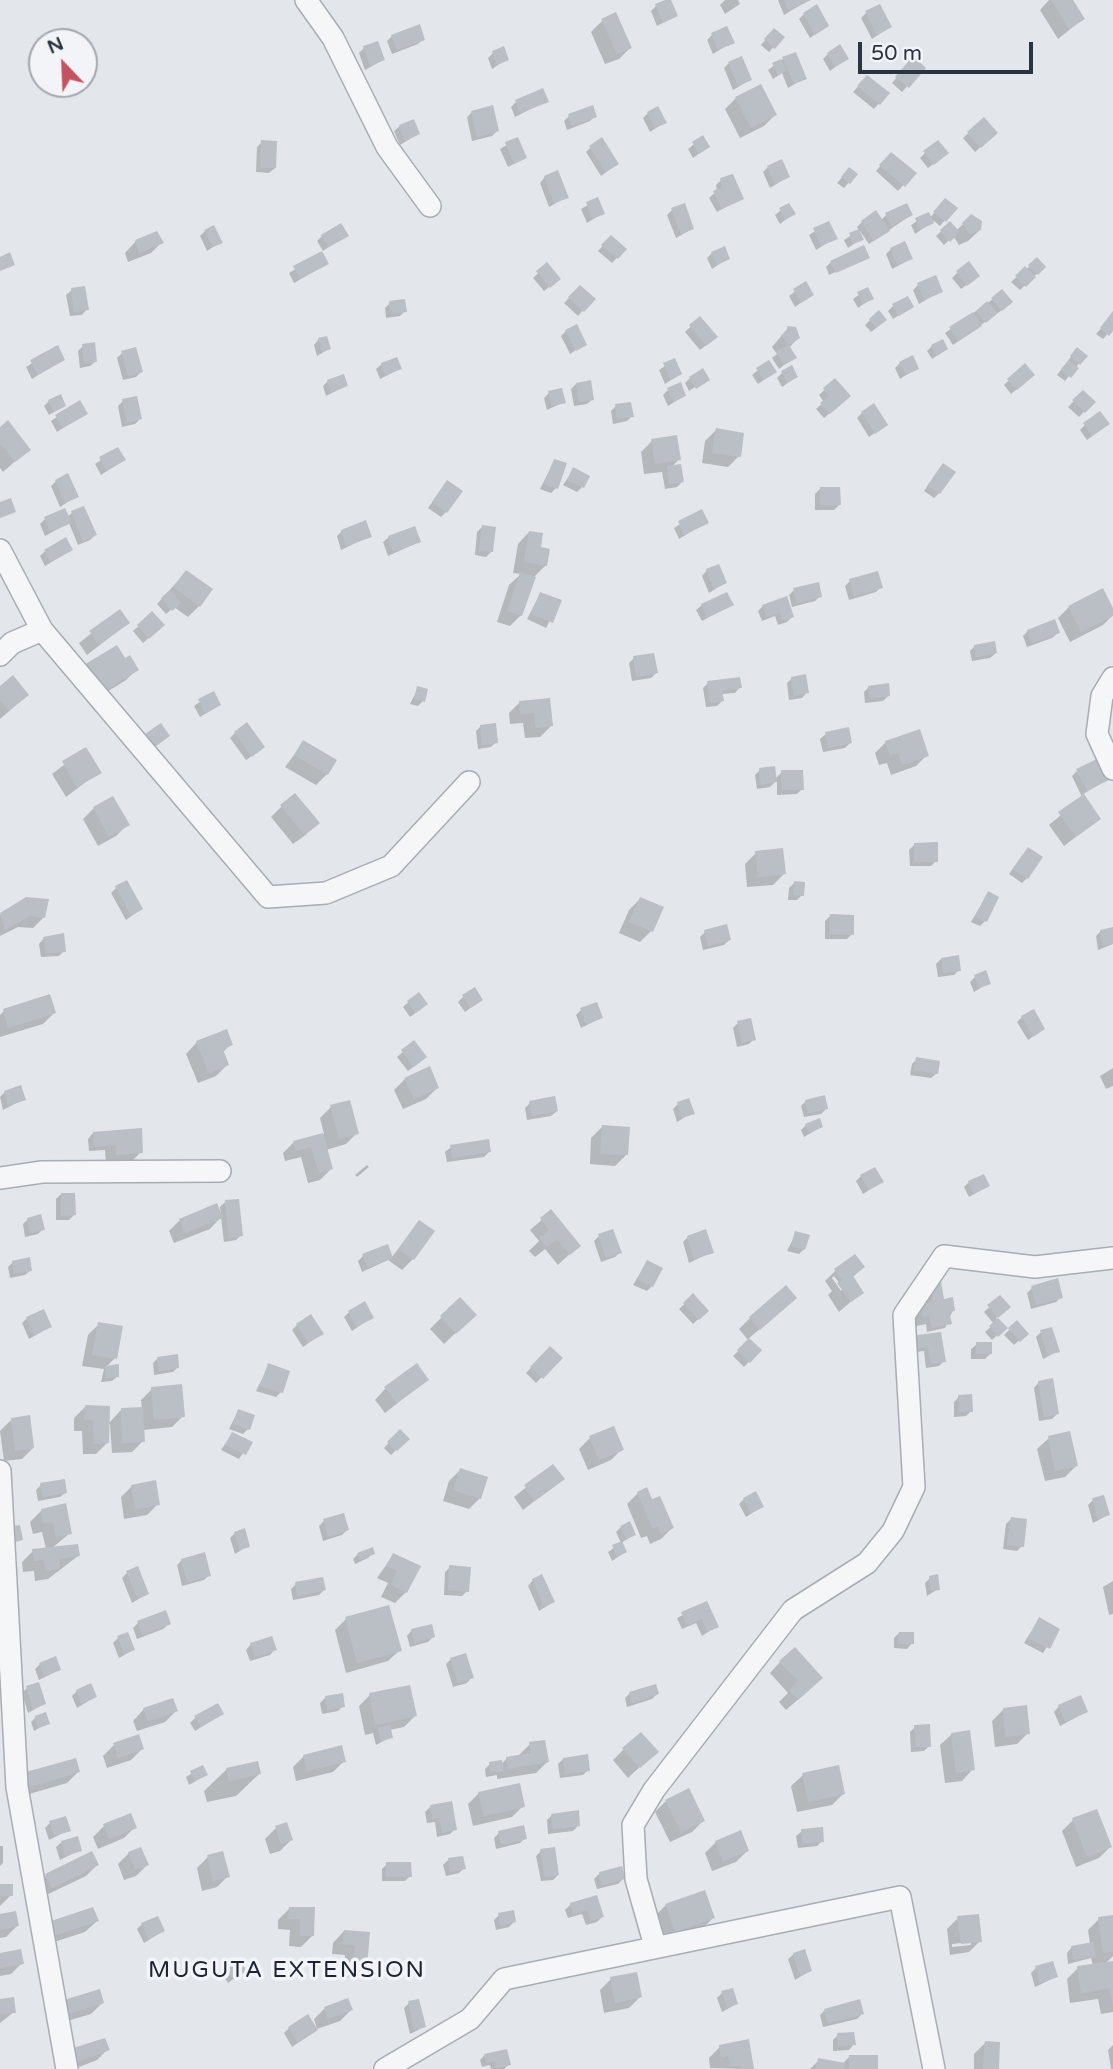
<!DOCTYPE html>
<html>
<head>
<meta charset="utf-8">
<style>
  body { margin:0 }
  #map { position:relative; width:1113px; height:2069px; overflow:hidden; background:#e3e6ea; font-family:"Varela Round",sans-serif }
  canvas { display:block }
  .north { position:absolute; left:28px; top:28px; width:70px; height:70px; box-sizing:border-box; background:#f2f4f7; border:2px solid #a3a7ae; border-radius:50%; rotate:337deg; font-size:19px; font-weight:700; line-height:28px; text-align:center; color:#2c3341 }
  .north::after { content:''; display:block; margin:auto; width:24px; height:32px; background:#c45362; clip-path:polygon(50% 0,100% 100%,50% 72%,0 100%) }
  .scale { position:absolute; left:858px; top:42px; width:175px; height:32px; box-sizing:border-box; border:4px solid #2c3341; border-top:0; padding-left:9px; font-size:21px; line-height:24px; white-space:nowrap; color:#2c3341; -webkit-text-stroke:5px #f2f4f7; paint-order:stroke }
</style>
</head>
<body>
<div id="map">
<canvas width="1113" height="2069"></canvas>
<div class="north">N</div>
<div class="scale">50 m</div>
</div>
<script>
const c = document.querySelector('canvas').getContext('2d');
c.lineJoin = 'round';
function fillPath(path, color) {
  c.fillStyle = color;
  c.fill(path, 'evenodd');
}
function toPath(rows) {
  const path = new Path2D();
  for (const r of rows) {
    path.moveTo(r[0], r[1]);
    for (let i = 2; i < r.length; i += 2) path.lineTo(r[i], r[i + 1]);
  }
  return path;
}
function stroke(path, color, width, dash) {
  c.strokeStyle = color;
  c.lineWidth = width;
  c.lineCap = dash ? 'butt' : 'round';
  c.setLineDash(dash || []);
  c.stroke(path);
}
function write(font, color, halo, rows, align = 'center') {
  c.font = font + ' "Varela Round",sans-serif';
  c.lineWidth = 7;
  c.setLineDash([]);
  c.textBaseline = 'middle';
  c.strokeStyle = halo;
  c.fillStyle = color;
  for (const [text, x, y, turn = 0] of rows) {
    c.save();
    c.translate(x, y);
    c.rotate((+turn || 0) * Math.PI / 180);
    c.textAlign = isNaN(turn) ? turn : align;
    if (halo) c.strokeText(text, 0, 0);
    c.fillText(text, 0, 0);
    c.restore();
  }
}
const shadow = toPath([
  [725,0,738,0,740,4,725,14,720,5],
  [778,0,809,0,784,15],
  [1049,0,1071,0,1083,19,1058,39,1040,10],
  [656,6,676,16,657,26,651,11],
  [866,13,890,27,872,39,861,18],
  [804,14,827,26,810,38,799,19],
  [602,21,630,48,619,59,605,64,591,32],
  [774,30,783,37,769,52,761,45],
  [712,35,732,42,713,54,707,40],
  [392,36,423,39,418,44,392,54,387,41],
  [364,48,383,60,365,70,359,53],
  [493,53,507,59,492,69,488,58],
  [828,54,846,59,830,71,823,59],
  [783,59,805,78,788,88,782,73,773,79,768,70],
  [729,63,750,80,733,90,724,68],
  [908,64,923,68,902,92,892,83],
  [862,82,887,94,874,109,853,92],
  [736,98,775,115,764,126,740,138,725,109],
  [547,101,515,117,511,107,516,102],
  [592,107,595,116,590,121,567,130,564,121,569,116],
  [472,112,497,131,492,136,472,141,467,117],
  [648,113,665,122,650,132,643,118],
  [984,119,996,133,975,152,963,138],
  [400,126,418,134,400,145,394,131],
  [702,138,708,147,693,158,688,149],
  [517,139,525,158,508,167,500,149],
  [262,142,275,168,269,173,256,172,257,147],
  [591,147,612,168,601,176,586,152],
  [925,153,942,158,928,168,920,158],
  [886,159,914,173,898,191,876,171],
  [768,167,788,177,770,188,763,172],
  [844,175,855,175,844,188,837,183],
  [545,177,567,197,549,207,540,183],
  [721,180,742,198,717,212,709,198,717,191,716,185],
  [597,200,603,213,587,223,581,209],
  [788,205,793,214,780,224,775,215],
  [940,205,955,208,940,226,934,221,915,234,911,225,928,214,930,218],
  [672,210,692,229,676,238,667,215],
  [886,215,911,215,869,244,860,231,861,239,848,248,844,240,859,230,857,227,862,222,881,220],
  [971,216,980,230,968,241,959,245,953,236,944,245,936,236,950,223,957,230],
  [828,223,835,238,816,250,809,235],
  [205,231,221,242,207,251,200,236],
  [346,235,323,251,317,241,322,236],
  [611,237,625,249,612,263,598,251],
  [136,241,162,242,151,253,128,262,125,253],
  [891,249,911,259,892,269,886,254],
  [322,253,327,264,294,283,289,273],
  [712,253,728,258,712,269,707,258],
  [868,257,829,275,826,267,831,262],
  [1037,260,1044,267,1020,290,1011,282],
  [547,265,559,279,544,291,533,278],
  [957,273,973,280,961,289,952,278],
  [805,284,812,295,795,307,789,296],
  [918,285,941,291,919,304,913,290],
  [580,287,593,299,578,316,564,303],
  [867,289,872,298,858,308,853,299],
  [72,290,87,309,82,315,70,316,66,295],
  [993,299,1006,307,953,345,945,333],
  [390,303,405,311,400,316,386,318,385,308],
  [893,306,912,307,893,319,888,311],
  [1113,315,1113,328,1103,339,1096,334],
  [700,318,710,342,700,350,685,332],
  [870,320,880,325,871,332,865,325],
  [788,328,798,338,789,348,794,357,779,369,772,358,777,354,772,347],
  [566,331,585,344,570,354,561,336],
  [319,339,329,349,317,356,314,345],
  [83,346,96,361,90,366,80,368,78,351],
  [932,346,946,349,932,359,927,351],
  [57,347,63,359,32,379,26,367],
  [1077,349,1085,356,1065,381,1057,375],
  [122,353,141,372,136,377,123,380,117,358],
  [674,360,680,374,665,384,659,370],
  [768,362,775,372,758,384,752,375],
  [900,363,917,368,900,379,895,368],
  [382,364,400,369,380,379,376,369],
  [782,373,796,377,782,387,777,378],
  [690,378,704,381,689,391,685,383],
  [835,380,844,401,824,418,816,409,824,402,819,395],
  [1009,380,1028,380,1011,394,1004,385],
  [328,381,346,386,326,396,323,386],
  [576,384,593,399,587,404,574,406,571,389],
  [668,390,684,396,668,406,663,395],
  [1083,392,1093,402,1079,417,1068,407],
  [549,393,564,402,547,410,544,398],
  [49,401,64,406,49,415,44,406],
  [123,401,140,419,135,424,122,427,118,406],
  [79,402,86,413,57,432,51,421],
  [616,406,632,416,627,421,613,424,611,411],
  [862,413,886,425,869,437,857,418],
  [1085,425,1102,429,1087,440,1080,430],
  [0,429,28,450,3,472,0,468],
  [716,430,739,456,728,467,702,463,705,441],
  [652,441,679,459,672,467,682,482,677,487,665,489,662,472,644,474,641,452],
  [118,449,124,460,101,475,95,464],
  [554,461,556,488,551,493,540,489],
  [573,470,582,487,577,492,563,485],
  [938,471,939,493,934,498,924,491],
  [56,481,77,496,60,507,51,486],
  [443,487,446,512,441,517,428,508],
  [820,489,839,505,834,510,815,510,815,494],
  [701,512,707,522,679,539,674,528],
  [72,513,95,535,90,540,78,545,69,523,45,536,40,524,45,519,67,517],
  [482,527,491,552,486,557,475,555,477,532],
  [342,531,370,536,341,550,337,536],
  [529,532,546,565,534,577,521,615,510,626,497,622,509,585,521,574,513,573,518,544],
  [389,537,419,542,388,556,383,542],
  [71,550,45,566,40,556,45,551],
  [707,570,725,583,709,593,702,576],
  [186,572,199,606,188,617,174,607,166,614,157,604],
  [850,581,881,587,876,592,849,600,845,586],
  [794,590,820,596,815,601,792,607,789,595],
  [540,594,560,601,546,628,527,619],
  [786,598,792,617,787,622,778,625,775,616,762,621,758,611,763,606],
  [702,605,731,605,702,621,696,610],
  [1069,607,1113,612,1113,615,1103,625,1070,642,1058,618],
  [120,611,128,623,87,655,79,643],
  [152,614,163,625,143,643,133,631],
  [1028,631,1058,633,1052,638,1027,647,1023,636],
  [975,646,996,653,990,658,972,661,970,651],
  [634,658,656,673,651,678,632,681,629,663],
  [125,661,137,669,126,680,94,700,72,678],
  [792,678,807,692,802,698,789,700,787,683],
  [708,683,740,687,735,693,721,694,722,701,717,706,706,707,703,688],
  [869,687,888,696,883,701,865,703,864,692],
  [0,688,15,706,0,719],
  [418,688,423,701,418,706,410,704],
  [213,693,219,705,200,717,194,706],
  [520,702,551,726,540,737,525,738,523,723,510,724,509,713],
  [481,726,496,742,491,747,478,749,476,731],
  [235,733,258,752,246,760,230,738],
  [826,734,850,743,845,748,823,752,820,739],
  [886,742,927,755,916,766,891,775,887,763,879,765,875,753],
  [303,743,327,774,316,785,285,767],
  [85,749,99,772,66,797,52,774],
  [760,770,775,779,782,772,802,789,797,794,777,795,777,780,770,787,757,789,755,775],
  [1077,771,1107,779,1082,795,1099,819,1064,846,1049,825,1082,797,1072,776],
  [282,806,307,834,293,844,271,817],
  [94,808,127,825,116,836,98,846,83,819],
  [914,845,936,861,931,866,910,866,909,850],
  [756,853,784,874,773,885,747,887,745,864],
  [1023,854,1027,878,1022,883,1009,874],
  [794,883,802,895,797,900,788,900,789,888],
  [116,888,141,909,126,920,111,893],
  [988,893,985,921,980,926,971,922],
  [26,899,44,917,33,928,18,927,0,936,0,915],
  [640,899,662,908,651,931,640,942,619,933,629,910],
  [830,916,852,934,847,939,825,939,825,921],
  [1101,931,1113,936,1113,944,1098,950,1096,936],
  [705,932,729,940,724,945,703,950,700,937],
  [44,938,64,951,59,956,41,957,39,944],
  [941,959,959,970,954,975,938,977,936,964],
  [975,977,989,983,974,992,970,982],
  [418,994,421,1009,410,1017,403,1007],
  [463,997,481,1000,465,1012,458,1002],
  [581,1010,601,1018,581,1028,576,1015],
  [4,1011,54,1013,43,1024,0,1037,0,1015],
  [1022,1017,1043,1029,1028,1040,1017,1022],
  [738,1023,754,1039,749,1044,737,1047,733,1028],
  [197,1042,231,1044,222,1053,227,1065,216,1076,198,1083,186,1054],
  [414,1042,420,1062,408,1071,397,1057],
  [917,1059,937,1073,931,1078,910,1075,912,1064],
  [1113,1068,1113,1086,1106,1089,1100,1076],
  [405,1079,437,1088,426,1099,403,1109,394,1090],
  [5,1092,24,1099,3,1110,0,1097],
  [806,1101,826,1109,821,1114,804,1117,801,1106],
  [530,1103,557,1111,551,1116,527,1120,525,1108],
  [678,1104,692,1113,677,1122,673,1109],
  [331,1107,357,1133,346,1144,326,1150,331,1169,320,1180,308,1183,301,1157,285,1161,283,1153,294,1142,324,1134,320,1118],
  [806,1125,821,1127,804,1137,801,1130],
  [602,1127,626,1155,615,1166,590,1164,591,1138],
  [93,1133,141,1152,130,1163,106,1165,105,1150,89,1151,88,1139],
  [451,1147,489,1152,484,1157,447,1162,445,1152],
  [367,1165,369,1167,357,1177,355,1175],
  [861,1176,882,1182,863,1194,856,1181],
  [969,1182,988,1186,969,1197,964,1187],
  [61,1194,74,1215,69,1220,56,1220,56,1199],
  [225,1202,241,1235,236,1240,224,1242,221,1217,210,1229,174,1243,169,1231,180,1220,221,1215,220,1207],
  [551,1212,578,1246,558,1265,545,1249,535,1257,529,1251,539,1241,530,1230],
  [28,1219,43,1229,38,1234,25,1237,23,1224],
  [419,1222,413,1259,402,1270,388,1260,362,1272,358,1261,363,1256,391,1258],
  [796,1233,804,1249,799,1254,787,1251],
  [599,1236,620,1252,615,1257,601,1262,594,1241],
  [688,1237,712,1252,689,1263,683,1242],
  [13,1262,31,1270,25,1275,10,1278,8,1267],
  [647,1262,652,1286,647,1291,633,1285],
  [863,1267,852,1278,862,1292,839,1312,828,1295,832,1291,825,1281,836,1270],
  [834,1276,843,1288,841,1291,832,1278],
  [931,1285,953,1310,945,1328,927,1332,926,1324,912,1327,911,1317],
  [1032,1288,1061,1297,1056,1302,1031,1309,1027,1293],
  [693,1296,707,1311,693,1324,679,1309],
  [1000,1297,1008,1307,996,1318,1005,1328,992,1340,985,1332,994,1324,984,1312],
  [460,1299,474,1315,444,1344,430,1329],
  [784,1309,748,1339,760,1350,744,1367,733,1356,749,1341,739,1329,750,1318],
  [349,1312,372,1317,352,1331,344,1317],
  [27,1318,50,1327,29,1339,22,1323],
  [1017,1322,1027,1333,1014,1345,1004,1335],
  [99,1324,115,1358,106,1367,118,1376,112,1381,101,1382,104,1369,82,1366,88,1335],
  [297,1325,321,1334,303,1347,292,1330],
  [1041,1332,1058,1351,1043,1359,1036,1337],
  [917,1337,944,1361,939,1366,926,1368,924,1351,914,1352,912,1342],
  [977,1344,990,1354,985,1359,971,1359,971,1349],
  [550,1348,560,1358,536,1383,526,1373],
  [158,1358,178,1367,173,1372,154,1375,153,1363],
  [269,1365,281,1392,276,1397,256,1391],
  [427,1380,385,1413,375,1400,385,1389],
  [1039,1382,1057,1414,1052,1419,1039,1421,1034,1388],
  [152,1389,183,1416,172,1427,143,1430,143,1441,132,1452,112,1453,110,1424,108,1424,107,1443,96,1454,83,1454,82,1431,74,1431,74,1418,85,1407,108,1424,121,1410,142,1409,141,1400],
  [959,1397,971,1411,966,1416,954,1417,954,1402],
  [238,1411,248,1429,243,1434,229,1429],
  [11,1420,33,1448,22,1459,4,1461,0,1431],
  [400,1431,407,1439,391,1455,384,1448],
  [232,1434,250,1443,239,1459,221,1450],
  [590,1438,622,1449,611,1460,588,1470,579,1449],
  [1049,1438,1076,1466,1065,1477,1045,1481,1037,1449],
  [553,1466,563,1479,523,1510,514,1497],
  [460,1470,480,1498,469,1509,443,1501,449,1481],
  [41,1485,66,1492,60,1497,38,1501,36,1490],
  [132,1486,158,1504,147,1515,124,1519,121,1497],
  [638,1493,652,1501,672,1528,661,1539,650,1544,647,1536,641,1538,627,1504],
  [744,1499,762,1507,746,1517,739,1504],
  [1093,1500,1108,1515,1093,1523,1088,1505],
  [41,1511,70,1533,51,1549,78,1556,48,1579,35,1581,34,1571,23,1572,22,1562,33,1551,46,1549,42,1532,33,1534,30,1522],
  [1011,1519,1022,1546,1017,1551,1003,1549,1006,1524],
  [324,1521,347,1530,342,1535,323,1541,319,1526],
  [621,1527,634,1535,621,1543,625,1552,612,1561,608,1552,621,1543,616,1532],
  [235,1533,248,1546,235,1554,230,1538],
  [373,1553,368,1558,355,1564,353,1559,358,1554],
  [393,1555,406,1592,395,1603,381,1597,388,1583,377,1578],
  [182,1560,209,1575,204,1580,182,1586,177,1565],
  [450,1567,467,1591,462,1596,444,1595,445,1572],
  [127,1573,147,1594,132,1603,122,1578],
  [930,1578,938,1589,927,1596,925,1583],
  [533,1580,553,1602,539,1611,528,1586],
  [1113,1581,1113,1614,1109,1615,1103,1587],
  [296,1584,324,1590,319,1595,293,1600,291,1589],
  [707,1603,717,1626,702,1636,696,1623,682,1629,677,1618],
  [164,1613,169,1624,163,1629,137,1639,133,1628,138,1623],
  [346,1619,400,1650,388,1661,346,1673,335,1630],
  [1039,1619,1058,1629,1043,1653,1024,1643],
  [412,1630,433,1637,428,1642,410,1647,407,1636],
  [899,1633,912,1643,907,1649,894,1648,894,1638],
  [118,1638,133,1650,119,1658,113,1643],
  [251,1644,275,1649,270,1655,250,1661,246,1650],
  [451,1659,472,1677,467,1683,453,1687,446,1664],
  [780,1662,810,1689,786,1710,779,1702,788,1693,770,1673],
  [40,1664,59,1670,39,1680,35,1669],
  [27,1688,44,1704,28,1713,22,1693],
  [77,1691,95,1697,77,1708,72,1696],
  [630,1693,657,1694,652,1699,627,1707,625,1698],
  [370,1695,415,1716,404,1727,389,1730,391,1737,376,1745,373,1733,365,1735,359,1706],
  [325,1698,343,1706,338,1711,322,1714,320,1703],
  [1059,1706,1086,1712,1060,1726,1054,1712],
  [144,1709,176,1711,165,1722,137,1731,133,1721],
  [1003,1710,1028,1733,1017,1744,995,1747,992,1721],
  [222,1714,195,1731,190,1723,195,1718],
  [36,1717,48,1723,34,1731,31,1722],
  [915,1727,929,1746,924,1751,911,1752,910,1732],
  [952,1734,973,1769,962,1781,945,1783,940,1745],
  [530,1744,547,1762,536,1773,497,1779,497,1775,486,1777,485,1769,490,1764,501,1765,507,1758,519,1755],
  [114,1745,142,1749,131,1760,107,1768,103,1756],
  [624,1749,645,1762,628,1778,613,1760],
  [304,1756,344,1761,333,1772,296,1781,293,1767],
  [563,1759,588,1770,583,1775,560,1778,558,1764],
  [202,1767,206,1775,189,1785,186,1777],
  [227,1769,259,1774,236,1796,207,1802,204,1791],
  [78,1772,67,1783,19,1797,27,1774],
  [803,1775,843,1794,832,1805,797,1812,791,1786],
  [479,1793,523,1806,512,1817,473,1826,468,1804],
  [666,1801,703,1821,692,1832,670,1842,655,1812],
  [430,1807,455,1829,450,1834,437,1837,435,1822,427,1823,425,1812],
  [552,1815,578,1826,573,1831,548,1834,547,1820],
  [1073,1820,1110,1847,1099,1858,1076,1867,1062,1831],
  [50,1823,69,1830,49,1840,45,1828],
  [104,1826,135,1827,124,1838,98,1849,93,1837],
  [276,1828,291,1840,280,1851,270,1854,265,1839],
  [802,1831,822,1841,817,1846,798,1848,796,1836],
  [499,1833,525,1838,520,1843,496,1849,494,1838],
  [62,1842,80,1850,60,1860,56,1847],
  [716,1842,747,1851,736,1862,712,1871,705,1853],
  [0,1846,3,1846,3,1863,0,1866],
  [541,1851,558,1875,553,1880,541,1881,536,1856],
  [91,1853,97,1865,86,1876,40,1898,35,1887,46,1876],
  [129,1853,147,1865,136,1876,124,1880,118,1864],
  [208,1857,228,1876,217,1887,202,1891,197,1868],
  [448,1860,464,1868,459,1873,446,1876,443,1865],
  [387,1864,410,1876,405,1881,382,1881,382,1869],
  [599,1874,623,1879,618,1884,597,1889,594,1879],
  [0,1886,11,1895,0,1906],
  [596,1897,602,1917,597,1922,586,1925,582,1914,568,1918,565,1910,571,1904],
  [666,1905,713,1918,702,1929,664,1942,655,1916],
  [289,1909,313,1909,312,1936,301,1947,289,1946,290,1930,278,1929,278,1920],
  [499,1915,514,1922,509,1927,496,1930,494,1920],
  [0,1916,17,1926,6,1937,0,1938],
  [1113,1917,1113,1956,1105,1964,1113,1963,1113,2012,1101,2014,1098,1999,1070,2003,1067,1979,1078,1968,1093,1966,1091,1958,1068,1964,1067,1953,1072,1947,1090,1944,1088,1930,1099,1919],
  [958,1918,980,1941,969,1952,950,1955,947,1929],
  [971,1942,971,1945,952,1947,952,1944],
  [97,1921,85,1932,42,1946,38,1934],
  [142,1924,163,1931,144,1943,137,1929],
  [344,1931,368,1933,366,1967,354,1978,343,1977,345,1955,332,1954,333,1943],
  [794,1954,810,1971,795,1980,788,1959],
  [0,1955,22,1963,11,1974,0,1976],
  [1036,1968,1056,1977,1035,1987,1031,1973],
  [227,1969,244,1971,228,1983,222,1974],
  [611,1979,640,1997,629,2008,604,2013,600,1990],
  [722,1993,736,2004,722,2012,717,1998],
  [0,2000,14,2012,0,2023],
  [102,2003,91,2014,57,2024,53,2013],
  [409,2003,424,2027,410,2034,404,2008],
  [325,2008,351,2010,340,2021,317,2029,314,2019],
  [825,2010,862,2014,857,2019,823,2027,820,2015],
  [289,2028,316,2030,292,2047,284,2033],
  [838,2035,854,2044,849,2050,833,2051,833,2040],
  [104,2041,108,2049,97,2060,74,2069,63,2060],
  [985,2043,998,2069,974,2069,974,2054],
  [1113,2045,1113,2069,1111,2069,1108,2050],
  [720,2047,752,2069,710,2068,709,2058],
  [485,2055,509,2064,504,2069,491,2069,490,2065,482,2067,480,2060],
  [850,2056,877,2069,810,2069,819,2060,842,2064]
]);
const building = toPath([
  [665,0,671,0,678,16,663,23,655,4],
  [784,0,811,0,789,11],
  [1051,0,1073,0,1085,19,1069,29],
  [817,4,829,26,815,35,803,13],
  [880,4,892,27,877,35,865,11],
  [616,12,632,48,617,54,601,19],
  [420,24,425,40,397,50,391,35],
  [727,26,735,43,718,50,711,33],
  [774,28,785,37,775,49,764,39],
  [378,41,385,60,370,66,363,46],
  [840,44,849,59,835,67,827,53],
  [504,46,509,60,497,65,492,51],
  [796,52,807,79,794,84,782,57],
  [742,56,752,80,738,86,728,62],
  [913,56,926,68,909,88,895,77],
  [781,59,786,71,778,75,772,63],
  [867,75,890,93,880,105,857,86],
  [761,84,777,115,751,128,735,97],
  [543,88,549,102,520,113,515,100],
  [493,105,499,131,477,137,471,111],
  [593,105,597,117,572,126,568,114],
  [658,106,667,123,655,128,647,112],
  [984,117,998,133,981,148,967,132],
  [414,119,420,134,405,141,399,125],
  [703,135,710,147,699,154,692,142],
  [518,137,527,158,514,164,505,142],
  [602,137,619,164,606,172,589,146],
  [261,140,277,141,276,168,260,168],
  [938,140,949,153,934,165,923,151],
  [891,152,917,173,905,187,879,165],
  [782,159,790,177,775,184,767,166],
  [849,167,858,174,850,184,841,177],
  [558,170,569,198,554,203,544,176],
  [733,174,744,199,722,209,713,191,722,187,720,178],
  [598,197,605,214,592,219,586,202],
  [945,198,958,208,946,222,933,212],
  [685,203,694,229,681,234,671,208],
  [789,203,796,214,785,220,779,208],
  [907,203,913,215,891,226,885,213],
  [876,210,890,231,874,241,861,221],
  [929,212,934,223,920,230,915,218],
  [971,214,982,221,981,230,970,234,962,223],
  [829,221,838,239,821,246,813,228],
  [950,221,960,232,950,242,940,230],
  [341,223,349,236,329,247,321,235],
  [214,225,223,243,213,247,204,230],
  [859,229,864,240,853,244,849,233],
  [157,231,164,243,139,253,135,240],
  [611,235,627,249,618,259,601,245],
  [905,241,913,259,897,265,890,248],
  [864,245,870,258,836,273,830,261],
  [725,246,730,259,717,265,711,252],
  [322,251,329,264,300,279,293,266],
  [10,252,15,265,0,271,0,257],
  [1037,257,1046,267,1038,275,1028,265],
  [969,261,980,276,967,286,956,271],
  [547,262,561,279,550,288,536,271],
  [1025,266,1036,277,1026,287,1015,276],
  [936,275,943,292,924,300,917,283],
  [806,281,814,295,801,303,793,289],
  [580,285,596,299,584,312,568,297],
  [85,286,89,310,74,312,71,288],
  [868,287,874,299,863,304,857,292],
  [1002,289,1013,302,1002,311,991,298],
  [908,296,914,307,899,316,892,304],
  [405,299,407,312,391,314,389,301],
  [987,301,998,313,986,323,976,311],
  [879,310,887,320,876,328,869,319],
  [1113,311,1113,331,1109,336,1100,328],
  [973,312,982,326,959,341,949,327],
  [700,316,718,337,706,346,689,325],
  [577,324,587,345,576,351,565,330],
  [787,326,796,327,800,338,789,345,797,358,784,365,776,352,789,345,781,335,788,332],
  [327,336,331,349,322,352,318,338],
  [943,339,948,349,937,356,931,345],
  [95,342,97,362,84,363,82,344],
  [58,345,65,360,38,375,30,360],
  [136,347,143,372,128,376,121,351],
  [1077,347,1088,356,1080,365,1070,356],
  [913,355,919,369,906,375,899,362],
  [397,357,402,369,385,375,381,363],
  [675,358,682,374,671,380,663,363],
  [769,360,777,372,764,380,756,368],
  [1069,360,1079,368,1071,378,1061,369],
  [1025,363,1035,375,1017,390,1007,379],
  [792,365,798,377,787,383,781,371],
  [703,368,710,380,696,389,689,377],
  [344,374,348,386,331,392,327,380],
  [835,378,851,396,830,414,820,403,829,396,823,388],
  [591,380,594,400,579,402,576,383],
  [681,382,686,396,673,402,667,388],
  [562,388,566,403,552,406,548,391],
  [1083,390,1096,402,1085,413,1072,400],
  [61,394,66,406,54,412,48,400],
  [137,396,142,419,127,423,122,399],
  [80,400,88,414,63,428,55,415],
  [631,402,634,417,617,419,615,404],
  [874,403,888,425,875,434,861,412],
  [1100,411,1110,424,1092,436,1083,423],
  [8,420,31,450,15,462,0,443,0,427],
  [716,428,744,433,741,457,712,453],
  [677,435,681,460,655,464,651,439],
  [118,447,126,460,106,471,99,457],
  [554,459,567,463,558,489,544,484],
  [943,463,956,472,940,494,927,486],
  [681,464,684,482,669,484,667,466],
  [573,467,590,476,584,488,567,480],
  [68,473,79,497,65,503,55,480],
  [447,480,463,491,447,513,432,502],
  [820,487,840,487,841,505,820,506],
  [11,498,16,512,0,518,0,502],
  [84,506,97,535,83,541,71,511],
  [65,508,72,523,50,532,44,517],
  [702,509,709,523,684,535,678,521],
  [366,520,372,537,346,546,341,530],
  [482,525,496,527,493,552,479,551],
  [415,526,421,542,393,552,388,536],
  [529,531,543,533,541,547,550,549,547,566,524,562],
  [66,537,73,550,51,562,44,550],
  [719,564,727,583,714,589,706,569],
  [186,570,213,589,200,607,173,587],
  [878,571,883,588,854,596,849,579],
  [520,572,536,577,522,616,507,611],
  [819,582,822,597,797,603,793,588],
  [1103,588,1113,608,1113,616,1081,632,1068,606],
  [170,590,181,603,172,611,161,598],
  [540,592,562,600,553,623,531,614],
  [727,592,734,605,707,618,701,604],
  [787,596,794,617,783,621,780,612,767,617,762,605],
  [120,609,130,623,99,645,89,631],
  [152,611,165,625,149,639,137,625],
  [1055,619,1060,633,1032,643,1027,630],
  [995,641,997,653,976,657,974,645],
  [117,645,125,658,130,655,139,670,106,690,97,675,91,679,82,666],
  [654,653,658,673,636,677,633,656],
  [806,674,809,693,794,696,791,677],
  [13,675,29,695,9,711,0,699,0,686],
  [740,677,742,688,722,691,724,701,710,703,707,681],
  [889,683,890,696,870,699,868,686],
  [417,686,428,689,425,702,414,699],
  [214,691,221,705,205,714,198,699],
  [550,698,553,726,536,728,534,713,520,714,519,701],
  [247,722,265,747,252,757,234,732],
  [161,723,170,736,155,747,145,734],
  [496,723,498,743,482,745,480,725],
  [849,727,852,743,828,748,825,732],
  [920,729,929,756,902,765,898,753,890,755,885,741],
  [303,740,337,760,328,775,294,755],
  [86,747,102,773,77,787,62,761],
  [1099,758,1109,780,1087,791,1076,769],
  [775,766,777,782,761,785,759,768],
  [781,770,803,770,804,790,782,790],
  [295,793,320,823,305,835,280,805],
  [1084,794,1101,819,1076,837,1058,812],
  [113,796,130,825,109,837,93,807],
  [938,842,938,862,914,862,914,843],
  [1028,847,1043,857,1028,879,1013,869],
  [783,848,786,874,758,877,755,851],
  [127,880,143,909,131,916,115,886],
  [794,881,805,882,804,896,793,895],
  [988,891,999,897,987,922,975,917],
  [26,897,49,899,45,918,30,916,5,930,0,913],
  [640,897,664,907,653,932,629,922],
  [830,914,854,915,854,935,829,934],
  [727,924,731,940,708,946,704,930],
  [1113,927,1113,944,1103,946,1100,930],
  [64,933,66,952,46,953,43,937],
  [959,955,961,971,943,973,941,958],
  [986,970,991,984,979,988,974,975],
  [475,987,483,1000,471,1008,462,995],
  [419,992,428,1004,416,1013,407,1001],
  [50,994,56,1013,8,1028,3,1009],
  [597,1002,603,1018,586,1024,580,1008],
  [1034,1009,1045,1029,1033,1037,1021,1016],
  [751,1018,756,1040,742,1043,737,1021],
  [227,1029,233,1045,223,1049,229,1065,209,1073,196,1041],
  [414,1040,427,1057,414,1067,401,1050],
  [916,1057,940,1061,938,1074,914,1070],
  [430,1066,439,1088,414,1099,404,1078],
  [21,1085,26,1100,8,1106,4,1091],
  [825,1095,828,1109,808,1113,805,1100],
  [555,1096,558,1111,532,1116,529,1101],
  [689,1098,695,1114,682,1118,677,1102],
  [350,1100,359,1134,339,1139,330,1105],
  [820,1118,823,1127,809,1133,805,1124],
  [602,1125,630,1127,628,1155,600,1154],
  [142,1128,143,1153,116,1155,116,1145,94,1147,93,1132],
  [323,1133,333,1169,319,1173,311,1147,296,1151,293,1141],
  [489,1139,491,1152,452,1158,450,1145],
  [875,1167,884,1182,869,1190,860,1175],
  [984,1174,990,1186,974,1194,968,1181],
  [61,1193,75,1193,76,1215,61,1216],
  [239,1199,243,1236,229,1238,225,1200],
  [217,1203,223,1218,185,1233,179,1219],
  [551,1209,581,1246,570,1255,557,1239,547,1247,539,1238,549,1230,540,1218],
  [41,1214,45,1230,30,1233,27,1218],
  [419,1220,435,1231,414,1260,398,1249],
  [613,1229,622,1253,606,1258,598,1234],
  [706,1229,714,1253,694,1259,687,1236],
  [795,1231,810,1235,805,1250,791,1246],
  [388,1244,393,1258,368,1268,362,1254],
  [855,1254,865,1267,853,1276,864,1293,851,1302,837,1283,842,1280,834,1269],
  [30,1257,32,1271,14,1274,12,1261],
  [647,1260,663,1268,653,1287,637,1279],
  [1058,1278,1063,1298,1036,1305,1031,1286],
  [941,1281,944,1299,953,1297,955,1311,949,1312,952,1324,932,1328,929,1316,923,1317,921,1304,933,1302,930,1283],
  [786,1285,797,1298,760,1330,749,1317],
  [693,1293,709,1311,699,1320,683,1303],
  [1000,1295,1011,1307,998,1318,987,1305],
  [460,1297,477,1315,456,1334,440,1316],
  [365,1301,374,1318,357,1327,348,1311],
  [44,1309,52,1327,34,1335,26,1317],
  [311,1314,324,1334,308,1343,296,1324],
  [998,1318,1008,1328,998,1337,989,1326],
  [1017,1320,1029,1334,1020,1342,1008,1328],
  [98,1322,123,1326,117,1359,92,1355],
  [1052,1327,1060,1352,1047,1355,1040,1330],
  [941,1332,946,1362,931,1364,928,1347,918,1348,917,1335],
  [749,1338,762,1350,750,1363,737,1350],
  [976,1342,992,1342,992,1354,976,1354],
  [550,1346,563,1358,543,1379,530,1367],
  [178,1354,179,1368,159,1371,157,1357],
  [268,1363,290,1371,283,1393,260,1386],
  [417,1363,429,1380,397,1403,384,1387],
  [119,1364,119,1377,106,1378,105,1366],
  [1053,1378,1059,1414,1044,1417,1038,1381],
  [182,1384,185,1417,154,1420,151,1387],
  [972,1394,973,1412,959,1412,958,1395],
  [85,1405,110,1406,109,1443,94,1444,93,1420,84,1420],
  [143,1407,145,1442,122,1443,121,1408],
  [238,1409,255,1415,250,1430,233,1424],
  [30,1415,34,1448,15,1451,11,1418],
  [614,1426,624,1450,599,1460,589,1436],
  [400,1429,410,1439,397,1451,387,1442],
  [1070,1431,1078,1466,1055,1471,1048,1436],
  [232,1432,253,1442,246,1455,225,1445],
  [553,1464,565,1479,535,1501,524,1485],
  [460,1468,488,1477,481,1499,453,1490],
  [65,1479,67,1493,43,1497,40,1483],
  [156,1480,160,1505,135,1509,131,1485],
  [647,1487,652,1499,660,1496,674,1528,661,1534,658,1526,653,1529,637,1492],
  [756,1491,764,1507,751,1513,743,1498],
  [1104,1495,1110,1515,1098,1519,1092,1498],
  [66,1503,72,1534,56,1537,53,1522,43,1524,41,1509],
  [344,1513,349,1530,328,1537,323,1519],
  [1011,1517,1027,1519,1024,1547,1007,1545],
  [630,1521,636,1535,626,1539,620,1526],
  [20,1525,23,1540,15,1542,12,1526],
  [245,1528,250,1547,240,1550,234,1532],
  [622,1541,627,1552,617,1557,612,1545],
  [78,1544,80,1556,59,1559,60,1569,46,1571,44,1560,34,1561,32,1549],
  [373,1547,375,1554,360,1560,357,1553],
  [205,1552,211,1576,187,1582,181,1559],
  [393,1553,421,1566,407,1593,391,1585,397,1571,386,1566],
  [449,1565,471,1567,469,1592,448,1590],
  [138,1566,149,1594,138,1599,126,1571],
  [542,1574,555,1602,544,1607,532,1579],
  [938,1574,940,1590,931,1591,929,1576],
  [323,1577,326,1590,297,1596,295,1582],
  [707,1601,719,1627,707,1632,702,1619,687,1625,681,1612],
  [389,1605,402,1651,357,1663,345,1617],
  [166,1610,171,1624,142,1635,137,1621],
  [1039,1617,1060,1629,1050,1649,1028,1638],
  [432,1624,435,1637,415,1643,411,1629],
  [128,1632,135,1650,124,1654,117,1636],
  [899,1632,914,1632,914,1644,898,1644],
  [272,1636,277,1650,255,1657,250,1643],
  [795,1647,823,1678,798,1700,789,1690,798,1681,779,1661],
  [466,1653,474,1678,458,1683,450,1658],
  [56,1656,61,1670,44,1676,39,1663],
  [39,1682,46,1704,33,1709,26,1686],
  [91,1683,97,1697,82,1704,76,1690],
  [656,1684,659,1694,632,1703,629,1692],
  [410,1685,417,1716,375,1725,369,1693],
  [343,1693,345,1707,327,1710,325,1696],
  [1081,1695,1088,1712,1065,1722,1058,1705],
  [173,1698,178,1711,148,1721,143,1708],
  [218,1703,224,1714,201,1727,194,1716],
  [1027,1705,1030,1734,1005,1737,1003,1708],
  [46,1712,50,1724,39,1728,35,1716],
  [930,1724,931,1747,916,1747,914,1725],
  [390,1725,393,1738,381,1741,378,1728],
  [970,1730,975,1770,956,1773,951,1733],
  [641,1732,659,1752,640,1768,622,1748],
  [139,1734,144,1749,118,1758,113,1743],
  [545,1740,549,1762,508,1769,506,1757,531,1753,529,1742],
  [342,1745,346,1762,307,1771,303,1755],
  [588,1754,590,1771,565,1774,563,1758],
  [76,1758,80,1772,30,1787,26,1772],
  [502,1760,504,1771,490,1773,489,1762],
  [258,1761,261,1774,229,1781,226,1768],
  [203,1765,208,1775,195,1781,190,1771],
  [839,1765,845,1794,808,1802,802,1773],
  [520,1783,525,1807,484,1816,478,1792],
  [689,1788,705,1821,681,1832,665,1800],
  [452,1801,457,1830,442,1833,439,1818,432,1819,430,1805],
  [1097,1809,1112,1847,1087,1857,1072,1818],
  [579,1810,580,1826,553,1829,551,1814],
  [131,1813,137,1828,109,1839,103,1824],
  [66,1816,71,1831,54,1836,49,1821],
  [287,1822,293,1840,281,1844,275,1826],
  [524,1825,527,1839,501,1845,498,1831],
  [823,1827,824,1842,802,1844,801,1829],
  [741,1830,749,1851,723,1861,715,1841],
  [78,1836,82,1851,65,1856,61,1841],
  [141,1847,149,1865,135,1870,128,1852],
  [555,1847,559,1875,545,1877,540,1849],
  [92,1851,99,1865,52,1888,45,1874],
  [223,1851,230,1877,213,1881,207,1855],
  [463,1856,466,1869,450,1872,448,1858],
  [386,1862,411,1862,412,1877,386,1877],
  [622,1866,625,1879,602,1885,599,1872],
  [0,1884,13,1884,13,1896,0,1896],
  [705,1890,715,1918,675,1932,665,1904],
  [597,1895,604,1917,591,1921,587,1910,573,1914,570,1903],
  [93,1907,99,1921,53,1936,48,1922],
  [289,1907,315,1907,314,1936,300,1936,300,1919,288,1919],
  [514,1910,516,1922,500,1926,498,1913],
  [16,1911,19,1926,0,1930,0,1914],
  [979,1914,982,1942,961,1944,957,1916],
  [1113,1915,1113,1951,1103,1953,1098,1917],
  [158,1916,165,1931,149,1939,141,1923],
  [344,1930,370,1932,367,1967,353,1966,355,1945,343,1944],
  [1093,1942,1096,1956,1073,1960,1071,1946],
  [21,1949,24,1964,0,1968,0,1953],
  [805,1949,812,1971,800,1976,793,1953],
  [239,1959,247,1971,233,1979,226,1967],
  [1053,1961,1058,1977,1040,1983,1035,1966],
  [1113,1961,1113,2005,1109,1988,1081,1993,1077,1966],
  [637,1972,642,1997,615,2003,610,1977],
  [733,1988,738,2004,727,2008,721,1991],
  [100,1989,104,2003,68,2014,64,2000],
  [14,1997,16,2013,0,2014,0,1999],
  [348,1998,353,2010,328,2019,324,2007],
  [419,1999,426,2027,414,2030,408,2001],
  [860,1999,864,2014,828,2023,824,2009],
  [308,2014,318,2030,298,2043,288,2027],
  [854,2032,856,2045,838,2046,837,2033],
  [105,2038,110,2050,77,2062,73,2048],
  [749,2039,754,2069,740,2069,740,2065,730,2067,728,2056,721,2058,719,2045],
  [985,2041,1000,2042,999,2069,983,2069],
  [507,2049,511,2065,496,2068,495,2061,487,2063,484,2054],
  [849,2055,878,2055,878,2069,849,2069],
  [818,2058,845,2063,844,2069,816,2069]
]);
const street = toPath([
  [306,0,333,38,387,147,430,206],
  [0,550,42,630,268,897,326,893,391,866,469,782],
  [0,655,12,643,42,630],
  [1113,678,1102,696,1097,734,1113,769],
  [0,1178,42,1172,220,1171],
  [0,1471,17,1787,67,2069],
  [655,1946,636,1879,633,1825,654,1790,793,1610,867,1563,893,1531,914,1487,904,1315,944,1256,1035,1267,1113,1258],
  [385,2069,470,2019,504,1979,900,1897,934,2069]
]);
const neighbourhoodNames = [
  ["MUGUTA EXTENSION",287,1971]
];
fillPath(shadow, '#0003');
fillPath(building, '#babfc6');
stroke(street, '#a8adb4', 24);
stroke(street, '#f5f6f8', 21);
c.letterSpacing = '2px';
write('23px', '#1e2432', '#f2f4f7', neighbourhoodNames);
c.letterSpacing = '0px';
</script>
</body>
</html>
